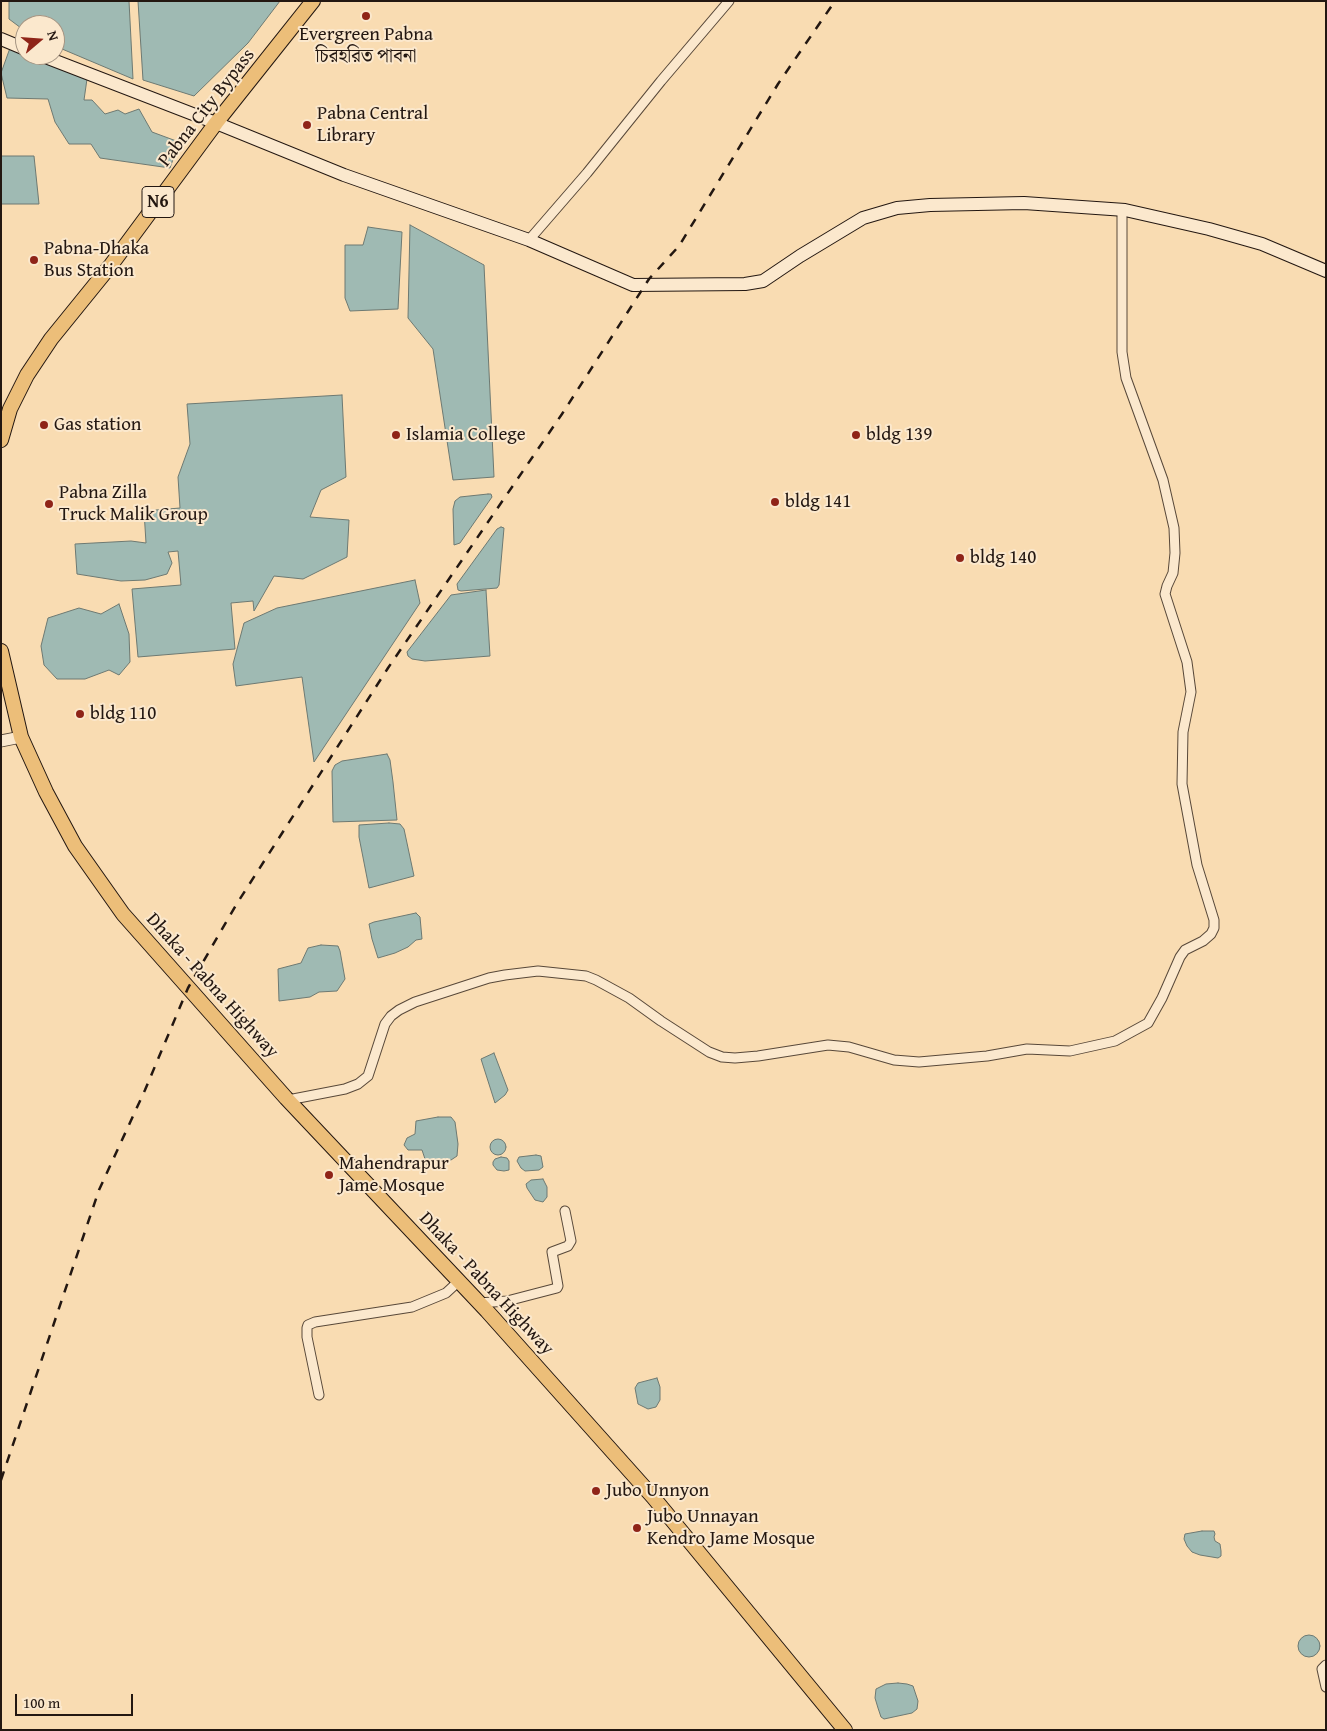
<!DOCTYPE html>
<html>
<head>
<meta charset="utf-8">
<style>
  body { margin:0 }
  #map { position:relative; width:1327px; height:1731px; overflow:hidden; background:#f9dcb2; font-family:"Gentium Book Plus",serif }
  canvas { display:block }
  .frame { position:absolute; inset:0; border:2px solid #231711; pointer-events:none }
  .north { position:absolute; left:15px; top:15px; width:50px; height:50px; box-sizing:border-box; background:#fbe8cd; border:1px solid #a59482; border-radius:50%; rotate:72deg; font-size:14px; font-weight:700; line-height:20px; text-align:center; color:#231711 }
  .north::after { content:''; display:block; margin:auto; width:18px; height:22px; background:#8f2418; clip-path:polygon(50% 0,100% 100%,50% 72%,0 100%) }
  .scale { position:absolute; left:15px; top:1694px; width:118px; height:22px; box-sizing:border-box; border:2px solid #231711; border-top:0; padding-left:6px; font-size:15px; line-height:18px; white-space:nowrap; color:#231711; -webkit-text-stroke:4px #fbe8cd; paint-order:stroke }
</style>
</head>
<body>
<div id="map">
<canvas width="1327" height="1731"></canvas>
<div class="frame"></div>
<div class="north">N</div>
<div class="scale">100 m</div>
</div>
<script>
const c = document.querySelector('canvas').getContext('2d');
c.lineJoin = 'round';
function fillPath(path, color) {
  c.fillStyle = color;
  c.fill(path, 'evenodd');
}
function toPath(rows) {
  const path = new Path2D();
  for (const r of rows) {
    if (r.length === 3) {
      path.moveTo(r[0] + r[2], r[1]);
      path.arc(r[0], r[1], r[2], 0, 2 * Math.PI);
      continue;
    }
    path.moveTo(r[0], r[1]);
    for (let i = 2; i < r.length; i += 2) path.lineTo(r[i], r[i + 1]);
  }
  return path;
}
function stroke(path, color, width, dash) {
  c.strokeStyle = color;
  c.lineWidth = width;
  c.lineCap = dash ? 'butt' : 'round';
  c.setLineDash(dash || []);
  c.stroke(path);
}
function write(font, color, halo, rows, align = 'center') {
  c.font = font + ' "Gentium Book Plus","Noto Serif Bengali",serif';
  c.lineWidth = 4;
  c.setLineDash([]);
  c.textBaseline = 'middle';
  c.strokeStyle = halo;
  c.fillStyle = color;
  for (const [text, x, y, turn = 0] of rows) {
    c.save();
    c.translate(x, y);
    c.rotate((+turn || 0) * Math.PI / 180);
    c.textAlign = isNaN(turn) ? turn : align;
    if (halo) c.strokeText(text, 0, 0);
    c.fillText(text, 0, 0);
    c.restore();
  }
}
const water = toPath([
  [9,1,129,1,133,79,55,46,55,25,25,25,25,31,9,19,9,1],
  [138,1,280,1,248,43,194,96,143,80,138,1],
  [10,48,87,79,84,100,92,100,105,114,118,110,125,114,139,109,152,132,179,142,170,168,100,158,91,144,69,144,55,122,48,99,7,98,1,73,10,48],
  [1,156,34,156,39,204,1,204,1,156],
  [410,225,484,265,494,477,453,480,433,349,408,318,410,225],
  [368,227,402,232,398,309,350,311,345,298,345,245,363,245,368,227],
  [342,395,346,477,321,490,310,517,349,520,347,557,303,579,274,576,254,611,253,601,231,603,235,649,138,657,132,589,181,585,178,551,168,552,172,563,167,574,145,580,121,581,77,574,75,544,131,541,146,543,144,511,180,508,178,477,190,444,187,404,342,395],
  [488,494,491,494,492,497,460,543,454,545,453,509,455,501,460,497,488,494],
  [501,527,504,528,499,585,497,588,461,591,458,590,457,584,497,529,501,527],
  [415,580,420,603,314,762,302,677,236,686,233,664,244,623,277,608,415,580],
  [486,590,490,656,425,661,412,659,408,656,407,652,451,595,486,590],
  [119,604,129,634,130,662,119,675,109,670,85,679,57,679,44,665,41,646,48,618,79,608,101,614,119,604],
  [387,754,390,760,393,782,397,820,333,822,332,771,335,765,342,761,387,754],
  [389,823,400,824,404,829,414,876,369,888,359,837,359,825,389,823],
  [416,913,420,917,422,939,416,940,408,947,395,953,378,958,372,939,369,924,374,922,416,913],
  [321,945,338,946,340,951,345,979,337,991,319,992,310,997,279,1001,278,969,301,963,308,948,321,945],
  [494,1053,508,1090,505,1095,495,1103,481,1059,494,1053],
  [438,1117,451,1117,455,1122,458,1144,457,1156,451,1160,427,1165,422,1150,408,1150,404,1145,407,1138,415,1134,416,1121,438,1117],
  [498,1147,8],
  [536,1155,541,1156,543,1167,539,1170,525,1171,521,1168,517,1161,519,1157,536,1155],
  [501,1157,507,1158,509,1161,509,1170,504,1171,497,1170,493,1165,493,1162,495,1159,501,1157],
  [543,1179,547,1187,547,1197,543,1202,535,1200,527,1188,526,1184,531,1180,543,1179],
  [657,1378,660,1387,660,1400,656,1407,648,1409,638,1404,635,1388,638,1383,657,1378],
  [1202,1531,1214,1531,1215,1534,1214,1537,1215,1541,1220,1544,1221,1551,1221,1556,1218,1558,1200,1555,1192,1552,1187,1546,1184,1539,1185,1534,1202,1531],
  [1309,1646,11],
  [898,1683,907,1684,913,1686,918,1701,917,1709,912,1713,884,1719,881,1717,878,1708,875,1698,876,1689,886,1684,898,1683]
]);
const minor = toPath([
  [529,240,587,173,661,81,729,1],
  [288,1100,345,1089,358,1084,368,1076,385,1024,391,1016,399,1010,415,1002,489,978,505,975,538,971,586,976,596,980,629,998,661,1021,709,1052,722,1057,735,1058,758,1056,828,1045,849,1047,894,1060,919,1062,987,1056,1027,1049,1070,1051,1115,1041,1148,1023,1162,998,1180,957,1185,950,1203,941,1211,934,1214,928,1214,920,1197,865,1182,784,1183,732,1191,692,1187,662,1165,594,1167,586,1173,573,1175,553,1174,528,1163,480,1126,378,1122,352,1122,210],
  [479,1303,507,1301,557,1288,558,1286,552,1252,568,1246,571,1241,565,1211],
  [319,1395,307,1337,307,1328,308,1325,315,1322,412,1307,446,1293,459,1281],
  [1326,1665,1322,1669,1326,1687]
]);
const tertiary = toPath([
  [1,741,21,737]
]);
const secondary = toPath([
  [1,39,25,49],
  [40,55,216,123,344,175,529,240,633,285,745,284,763,281,800,256,863,218,897,208,930,205,1024,203,1125,210,1209,229,1262,244,1326,271]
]);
const trunk = toPath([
  [1,440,10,409,27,375,51,339,111,265,216,123,313,1],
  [1,651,21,737,46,792,75,846,123,914,286,1098,487,1311,653,1497,845,1730]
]);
const rail = toPath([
  [1,1480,99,1190,145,1090,188,988,236,905,388,668,562,414,649,279,679,246,778,84,835,1]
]);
const markers = [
  [366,16,5,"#8f2418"],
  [307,125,5,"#8f2418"],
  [34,260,5,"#8f2418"],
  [44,425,5,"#8f2418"],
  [396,435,5,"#8f2418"],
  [856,435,5,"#8f2418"],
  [775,502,5,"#8f2418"],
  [49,504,5,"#8f2418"],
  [960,558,5,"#8f2418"],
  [80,714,5,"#8f2418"],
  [329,1175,5,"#8f2418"],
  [596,1491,5,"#8f2418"],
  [637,1528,5,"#8f2418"]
];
const shields = [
  [158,202,32]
];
const shieldNames = [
  ["N6",158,202]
];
const poiNames = [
  ["Evergreen Pabna",366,35,"center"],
  ["চিরহরিত পাবনা",366,57,"center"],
  ["Pabna Central",317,114],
  ["Library",317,136],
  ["Pabna-Dhaka",44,249],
  ["Bus Station",44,271],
  ["Gas station",54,425],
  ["Islamia College",406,435],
  ["bldg 139",866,435],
  ["Pabna Zilla",59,493],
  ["Truck Malik Group",59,515],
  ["bldg 141",785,502],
  ["bldg 140",970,558],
  ["bldg 110",90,714],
  ["Mahendrapur",339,1164],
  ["Jame Mosque",339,1186],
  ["Jubo Unnyon",606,1491],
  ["Jubo Unnayan",647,1517],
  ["Kendro Jame Mosque",647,1539]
];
const streetNames = [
  ["Pabna City Bypass",207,108,-52],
  ["Dhaka - Pabna Highway",212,986,48],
  ["Dhaka - Pabna Highway",486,1284,47]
];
fillPath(water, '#9fbab3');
stroke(water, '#6d7972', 1);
stroke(minor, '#584839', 11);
stroke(tertiary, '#584839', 13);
stroke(secondary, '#231711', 14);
stroke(trunk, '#231711', 16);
stroke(minor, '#fbe8cd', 9);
stroke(tertiary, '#fbe8cd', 11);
stroke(secondary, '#fbe8cd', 12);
stroke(trunk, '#ecbe79', 14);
stroke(rail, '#231711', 2.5, [9, 9]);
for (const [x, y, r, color] of markers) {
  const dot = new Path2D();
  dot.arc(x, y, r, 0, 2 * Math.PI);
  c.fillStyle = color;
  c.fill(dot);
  stroke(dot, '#fbe8cd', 2);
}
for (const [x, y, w] of shields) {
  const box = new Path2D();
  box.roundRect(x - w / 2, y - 15.5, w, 31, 4);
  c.fillStyle = '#fbe8cd';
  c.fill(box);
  stroke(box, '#231711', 1);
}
write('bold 18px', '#231711', null, shieldNames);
write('19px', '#231711', '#fbe8cd', poiNames, 'left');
write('19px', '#231711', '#fbe8cd', streetNames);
</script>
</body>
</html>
